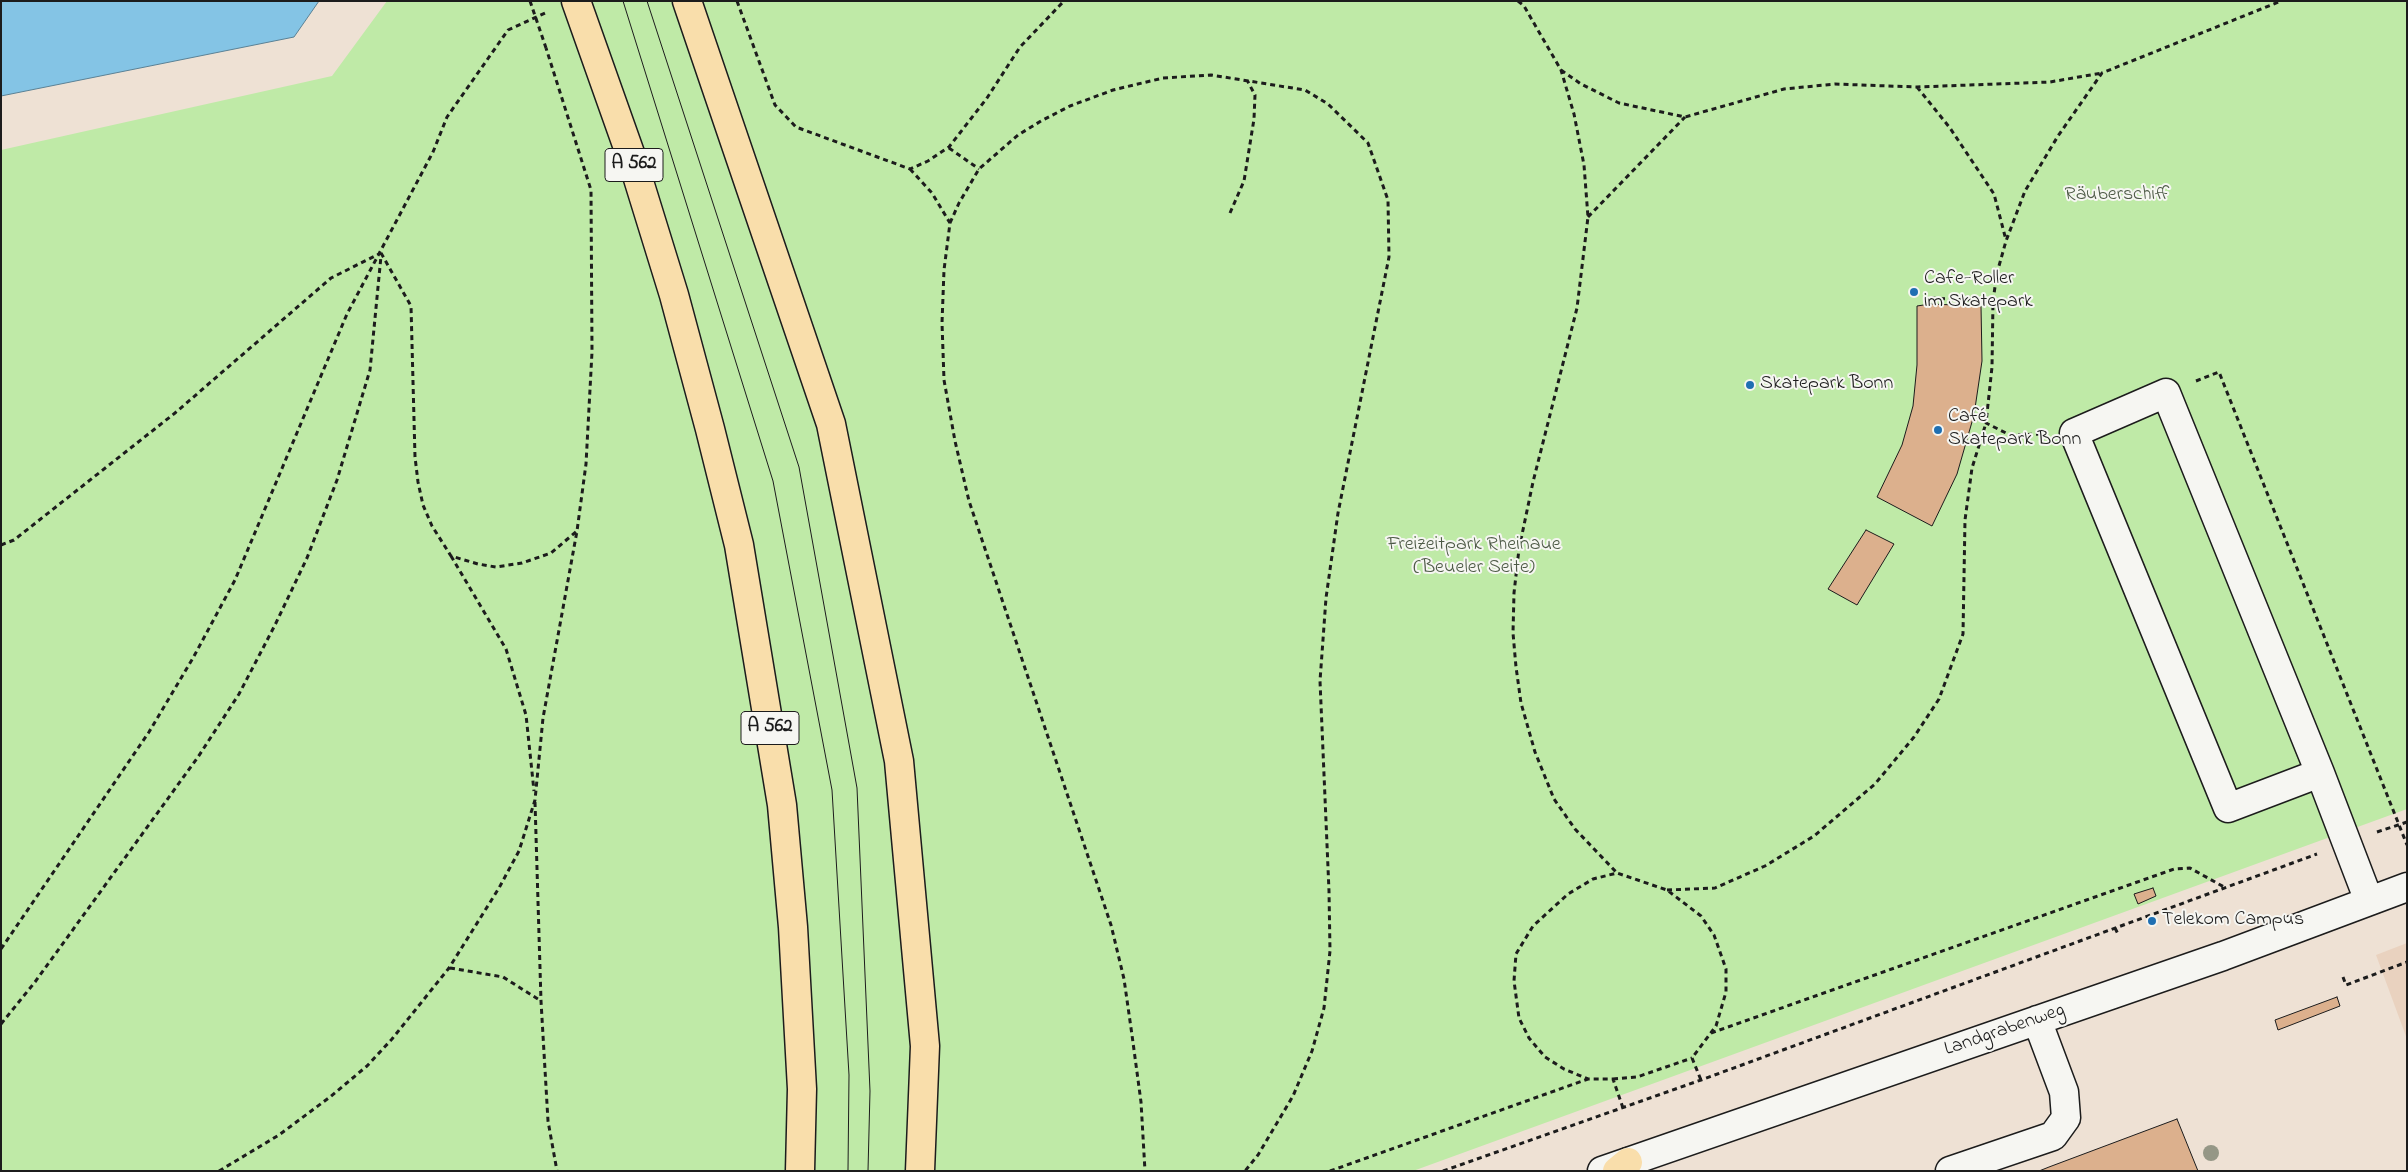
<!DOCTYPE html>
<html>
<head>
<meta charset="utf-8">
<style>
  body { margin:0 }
  #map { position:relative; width:2408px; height:1172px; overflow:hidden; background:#eee1d4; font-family:"Indie Flower",sans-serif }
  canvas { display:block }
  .frame { position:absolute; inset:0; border:2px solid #1c1c1c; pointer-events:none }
</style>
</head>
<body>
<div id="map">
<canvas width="2408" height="1172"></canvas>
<div class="frame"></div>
</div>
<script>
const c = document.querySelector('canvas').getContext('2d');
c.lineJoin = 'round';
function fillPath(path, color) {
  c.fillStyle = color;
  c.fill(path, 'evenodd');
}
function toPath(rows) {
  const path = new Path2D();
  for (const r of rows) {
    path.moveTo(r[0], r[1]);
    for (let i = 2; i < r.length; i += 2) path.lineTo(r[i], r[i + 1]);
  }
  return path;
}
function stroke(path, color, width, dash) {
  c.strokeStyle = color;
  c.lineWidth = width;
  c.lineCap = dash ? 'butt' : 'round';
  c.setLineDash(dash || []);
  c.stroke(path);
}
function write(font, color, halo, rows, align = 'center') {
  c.font = font + ' "Indie Flower",sans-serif';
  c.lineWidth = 4;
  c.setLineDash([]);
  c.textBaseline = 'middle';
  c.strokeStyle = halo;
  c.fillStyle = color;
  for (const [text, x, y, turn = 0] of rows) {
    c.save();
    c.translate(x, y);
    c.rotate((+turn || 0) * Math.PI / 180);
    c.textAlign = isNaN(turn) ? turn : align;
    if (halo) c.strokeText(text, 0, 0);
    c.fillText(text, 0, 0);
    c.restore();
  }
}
const built = toPath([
  [2407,943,2407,1039,2376,955]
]);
const green = toPath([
  [387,1,2407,1,2407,809,1413,1171,1,1171,1,150,332,76]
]);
const water = toPath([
  [1,1,319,1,294,37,1,96,1,1]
]);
const building = toPath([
  [1930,304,1981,306,1982,361,1974,415,1957,474,1932,526,1877,497,1902,445,1913,406,1917,365,1917,306,1930,304],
  [1866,530,1894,544,1857,605,1828,589,1866,530],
  [2153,888,2156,896,2138,904,2134,894,2153,888],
  [2337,997,2340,1006,2278,1030,2275,1020,2337,997],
  [2177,1119,2198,1171,2039,1171,2049,1167,2177,1119]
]);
const path = toPath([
  [737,1,775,105,796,127,910,169,928,161,949,147,987,98,1020,47,1064,1],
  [1518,1,1524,6,1561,70,1574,114,1584,165,1588,217,1577,308,1533,482,1519,549,1514,593,1513,633,1516,667,1521,703,1535,752,1554,799,1575,829,1617,873],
  [1561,70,1581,84,1619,103,1685,117,1784,89,1835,84,1917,87,2050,82,2102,73],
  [1917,87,1950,128,1994,194,2006,240],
  [949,148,979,169],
  [910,169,932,193,950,223,944,270,942,323,944,380,955,441,969,501,1111,925,1124,979,1132,1035,1141,1102,1145,1171],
  [1230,213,1244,181,1254,119,1255,95,1247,80],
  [1588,217,1685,117],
  [950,223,959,203,979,169,1018,135,1041,121,1070,106,1113,90,1163,78,1211,75,1305,90,1328,104,1368,143,1388,200,1389,257,1338,513,1326,598,1320,681,1329,891,1330,951,1324,1008,1312,1051,1293,1096,1258,1155,1245,1171],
  [381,253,411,306,415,457,418,482,423,505,432,526,451,556,478,564,496,567,522,563,551,553,577,531],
  [1931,298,1993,301],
  [2196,381,2219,372,2407,845],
  [2041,434,2010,435,1986,423,1992,367,1993,301,1997,273,2006,241,2025,191,2058,136,2102,73,2281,1],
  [1,545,14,540,175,413,331,278,381,253],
  [451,556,506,649,526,715,534,791],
  [535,802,541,1001,548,1121,557,1171],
  [2377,832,2407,822],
  [1667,890,1715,888,1765,866,1814,836,1875,784,1914,737,1939,699,1963,634,1965,520,1972,468,1986,423],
  [2115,928,2118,934],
  [1,949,149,732,193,658,235,580,347,314,433,152,447,117,508,30,545,13],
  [450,968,503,977,541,1001],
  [2343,977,2346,985,2407,962],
  [1,1024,35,982,198,757,239,694,275,625,307,558,337,480,370,370,381,256],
  [1711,1033,2174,869,2190,868,2224,887],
  [1613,1079,1637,1077,1692,1058],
  [1623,1108,1613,1079,1588,1079,1564,1069,1545,1057,1529,1038,1519,1018,1514,981,1516,954,1533,926,1568,894,1593,879,1617,873,1667,890,1701,916,1714,935,1726,969,1726,992,1716,1026,1692,1058,1701,1080],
  [219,1171,279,1135,330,1097,367,1066,392,1039,449,968,499,888,519,851,535,800,543,718,577,531,586,464,592,352,591,190,546,48],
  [1330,1171,1588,1079],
  [1443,1171,1701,1080,2317,854]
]);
const minor = toPath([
  [2320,773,2228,808,2074,433,2166,393,2320,773,2369,901],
  [1602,1171,2223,956,2407,887],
  [1950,1171,2053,1136,2066,1118,2064,1092,2037,1020]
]);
const highway = toPath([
  [576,1,632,159,674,295,710,429,739,545,782,805,793,927,802,1089,800,1171],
  [687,1,831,424,899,761,925,1046,920,1171],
  [1617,1171,1628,1162]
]);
const tram = toPath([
  [623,1,773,481,832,790,849,1075,848,1171],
  [647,1,799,467,857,788,870,1091,868,1171]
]);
const pathBridge = toPath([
  [530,1,546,48]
]);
const trees = [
  [2211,1153]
];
const markers = [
  [1914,292,5,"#1f6fb2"],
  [1750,385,5,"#1f6fb2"],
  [1938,430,5,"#1f6fb2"],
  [2152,921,5,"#1f6fb2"]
];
const shields = [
  [634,165,58],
  [770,728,58]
];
const shieldNames = [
  ["A 562",634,165],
  ["A 562",770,728]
];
const parkNames = [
  ["Räuberschiff",2117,196],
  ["Freizeitpark Rheinaue",1474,546],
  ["(Beueler Seite)",1474,569]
];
const poiNames = [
  ["Cafe-Roller",1924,280],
  ["im Skatepark",1924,303],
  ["Skatepark Bonn",1760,385],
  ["Café",1948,418],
  ["Skatepark Bonn",1948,441],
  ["Telekom Campus",2162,921]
];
const streetNames = [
  ["Landgrabenweg",2005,1031,-19]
];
fillPath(built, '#e9d2bf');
fillPath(green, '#bfeaa7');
fillPath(water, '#84c4e5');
stroke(water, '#5a8195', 1);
fillPath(building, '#dcb08d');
stroke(building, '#1c1c1c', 1);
stroke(minor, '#1c1c1c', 31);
stroke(highway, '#1c1c1c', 31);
stroke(path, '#1c1c1c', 3, [5, 4]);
stroke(minor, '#f6f6f2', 28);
stroke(highway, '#f9deab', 28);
stroke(tram, '#1c1c1c', 1);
stroke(pathBridge, '#1c1c1c', 3, [5, 4]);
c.fillStyle = '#959786';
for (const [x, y] of trees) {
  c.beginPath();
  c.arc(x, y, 8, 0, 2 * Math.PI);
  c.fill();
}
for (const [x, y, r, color] of markers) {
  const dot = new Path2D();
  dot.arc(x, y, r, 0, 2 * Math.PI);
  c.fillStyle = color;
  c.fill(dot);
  stroke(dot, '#f6f6f2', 2);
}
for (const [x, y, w] of shields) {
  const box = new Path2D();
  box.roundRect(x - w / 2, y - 16.5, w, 33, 4);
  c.fillStyle = '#f6f6f2';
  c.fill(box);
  stroke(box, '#1c1c1c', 1);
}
write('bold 19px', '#1c1c1c', null, shieldNames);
write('20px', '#4d5a46', '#f6f6f2', parkNames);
write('20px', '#1c1c1c', '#f6f6f2', poiNames, 'left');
write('20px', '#1c1c1c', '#f6f6f2', streetNames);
</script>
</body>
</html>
